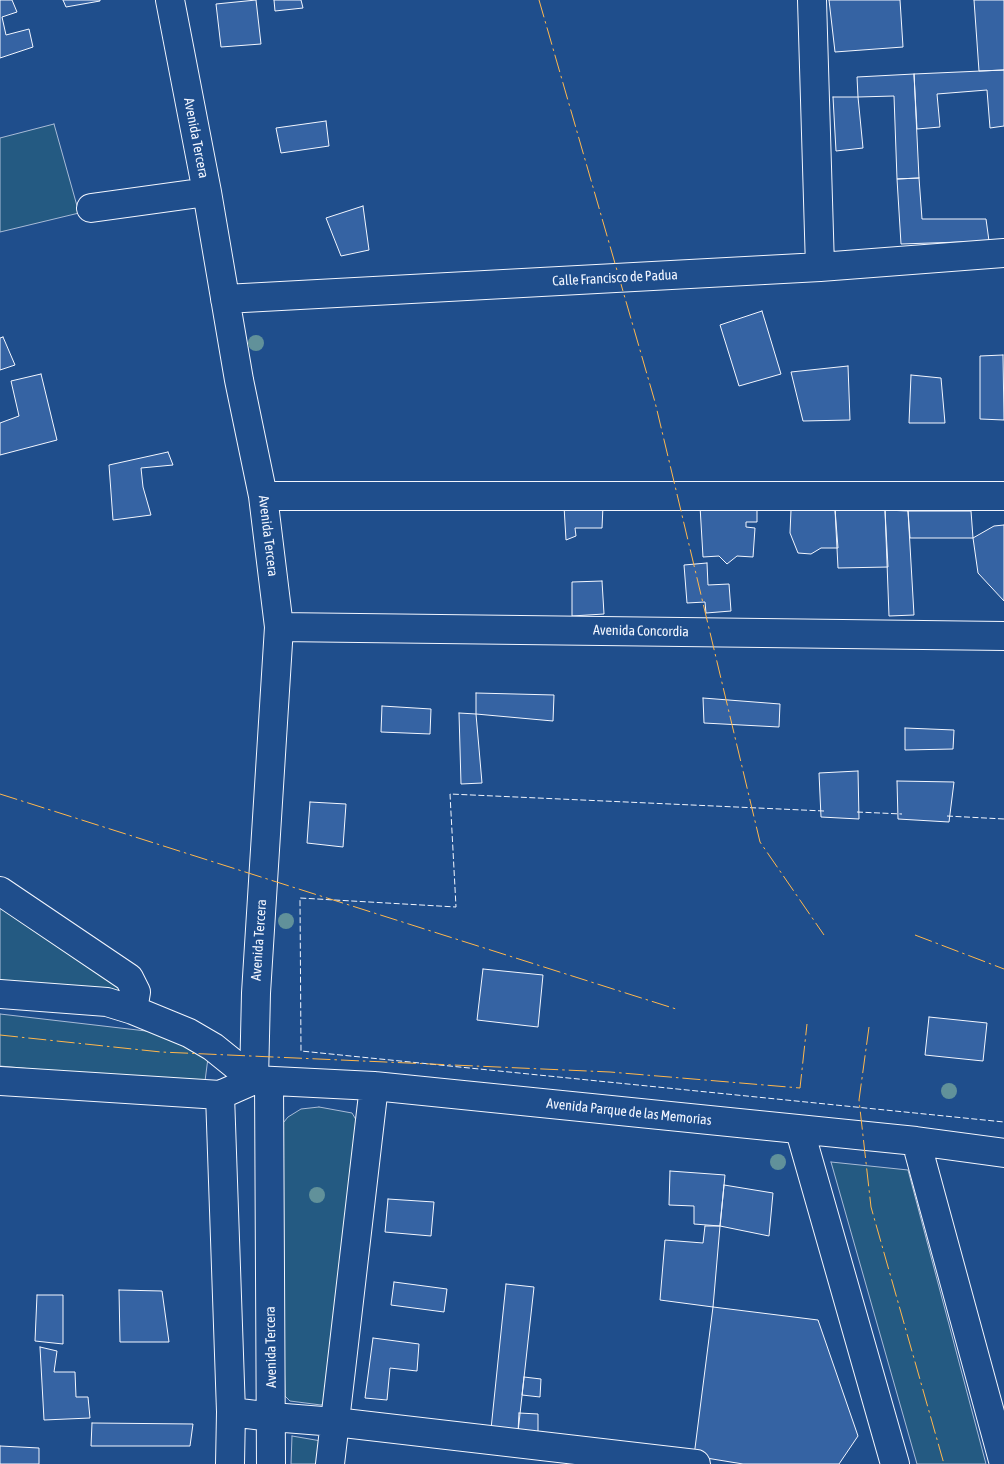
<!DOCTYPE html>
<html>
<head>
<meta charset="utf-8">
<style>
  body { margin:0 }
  canvas { display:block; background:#1f4e8c }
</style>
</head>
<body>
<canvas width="1004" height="1464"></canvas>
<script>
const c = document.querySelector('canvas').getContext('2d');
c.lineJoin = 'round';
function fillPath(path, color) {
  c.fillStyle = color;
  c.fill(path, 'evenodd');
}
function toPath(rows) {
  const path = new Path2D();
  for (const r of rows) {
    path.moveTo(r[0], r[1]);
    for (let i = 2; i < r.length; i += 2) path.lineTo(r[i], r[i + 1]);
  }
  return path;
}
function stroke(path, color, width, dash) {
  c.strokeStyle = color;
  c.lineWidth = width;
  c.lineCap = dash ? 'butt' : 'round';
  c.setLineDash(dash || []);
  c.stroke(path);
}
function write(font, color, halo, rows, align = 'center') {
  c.font = font + ' "Asap Condensed",sans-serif';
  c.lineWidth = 4;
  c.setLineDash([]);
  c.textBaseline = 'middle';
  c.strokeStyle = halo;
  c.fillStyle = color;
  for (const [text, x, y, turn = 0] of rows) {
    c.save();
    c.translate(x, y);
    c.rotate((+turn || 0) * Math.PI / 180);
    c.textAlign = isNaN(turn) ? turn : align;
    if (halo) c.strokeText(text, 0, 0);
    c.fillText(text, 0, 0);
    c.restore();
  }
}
const green = toPath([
  [54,124,79,213,0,232,0,138,54,124],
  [0,907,138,1001,0,985,0,907],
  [0,1014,189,1036,209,1050,205,1081,138,1079,0,1066,0,1014],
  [319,1107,352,1113,358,1123,328,1402,321,1405,290,1401,285,1396,279,1128,288,1117,301,1109,319,1107],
  [831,1162,908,1170,986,1464,917,1464,831,1162],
  [292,1436,327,1442,323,1464,291,1464,292,1436]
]);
const building = toPath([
  [0,0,12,0,17,12,2,17,6,35,29,29,33,47,0,58,0,0],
  [63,0,100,0,100,1,66,7,63,0],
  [256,0,261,44,221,47,216,4,256,0],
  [274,0,301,0,303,8,275,11,274,0],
  [829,0,900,0,903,47,835,52,829,0],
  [974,0,1004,0,1004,70,979,71,974,0],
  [1004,70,1004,126,990,128,987,90,937,94,940,127,917,129,914,74,1004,70],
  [914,74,919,178,897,179,894,96,858,97,857,77,914,74],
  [833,97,858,97,863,148,836,151,833,97],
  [326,121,329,146,281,153,276,128,326,121],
  [919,178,922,219,986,219,989,241,901,244,897,179,919,178],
  [363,206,369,250,341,256,326,218,363,206],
  [762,311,781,374,739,386,720,325,762,311],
  [3,337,15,365,0,370,0,338,3,337],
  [1003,355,1004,420,980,419,980,356,1003,355],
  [848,366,850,420,803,421,791,372,848,366],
  [41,374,57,440,0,455,0,423,19,416,11,381,41,374],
  [911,375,941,378,945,423,909,423,911,375],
  [168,452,173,465,141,468,143,487,151,515,113,520,109,465,168,452],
  [564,506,603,506,602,528,575,528,576,536,566,540,564,506],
  [700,506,757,507,757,522,746,522,746,527,755,528,753,557,737,556,727,564,719,556,703,557,700,506],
  [835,509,838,548,821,548,811,554,798,553,790,533,791,510,835,509],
  [835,509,885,510,888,567,838,568,835,509],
  [885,510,908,511,914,615,889,616,885,510],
  [908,511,971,511,973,538,910,538,908,511],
  [1004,525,1004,601,978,573,973,538,994,526,1004,525],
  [707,563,708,585,729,584,731,611,706,613,705,602,687,603,684,565,707,563],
  [602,581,604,614,572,616,572,582,602,581],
  [476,693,554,695,553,721,476,714,476,693],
  [703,698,780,704,779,727,704,723,703,698],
  [382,706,431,709,430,734,381,732,382,706],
  [459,713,476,714,482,783,461,784,459,713],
  [905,728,954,730,953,749,905,750,905,728],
  [858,771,859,819,821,817,819,773,858,771],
  [897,781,954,782,949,822,898,819,897,781],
  [310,802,346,804,343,847,307,843,310,802],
  [483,969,543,975,538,1027,477,1020,483,969],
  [929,1017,987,1023,983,1061,925,1055,929,1017],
  [670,1171,725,1175,720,1226,694,1224,694,1206,669,1205,670,1171],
  [724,1185,773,1193,769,1236,720,1226,724,1185],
  [388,1199,434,1202,431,1236,385,1232,388,1199],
  [705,1226,720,1226,713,1307,660,1300,665,1240,703,1243,705,1226],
  [394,1282,447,1289,444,1312,391,1305,394,1282],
  [506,1284,534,1287,518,1432,491,1429,506,1284],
  [119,1290,162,1291,169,1342,120,1342,119,1290],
  [37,1295,63,1295,63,1344,35,1341,37,1295],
  [713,1307,818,1320,858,1436,839,1464,743,1464,694,1456,713,1307],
  [373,1338,419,1344,417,1371,390,1368,387,1400,365,1398,373,1338],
  [40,1347,57,1351,54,1372,75,1372,76,1397,88,1397,90,1418,44,1420,40,1347],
  [524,1377,541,1379,540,1397,522,1395,524,1377],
  [519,1413,538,1414,538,1433,518,1432,519,1413],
  [92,1423,193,1424,190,1446,91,1446,92,1423],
  [0,1446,39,1448,39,1464,0,1464,0,1446]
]);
const minor = toPath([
  [170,0,207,192,239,380,263,496,279,627,256,993,254,1080],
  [812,0,820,267],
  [91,208,207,192],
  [225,299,820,267,1004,253],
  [263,496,1003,496],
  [279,627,1004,636],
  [0,891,129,978,136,992,133,1010],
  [0,994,107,1002,133,1010,189,1033,213,1047,254,1080],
  [0,1081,220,1095,254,1080,374,1086,916,1141,1004,1153],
  [269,1081,271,1464],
  [220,1095,231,1412,230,1464],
  [800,1131,895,1464],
  [916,1141,1004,1464],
  [231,1412,272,1417,335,1422,696,1464],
  [330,1464,374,1086]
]);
const fence = toPath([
  [824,811,450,794,456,907,300,898,301,1051,1004,1122],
  [857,812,902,814],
  [947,816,1004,819]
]);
const power = toPath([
  [539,0,655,402,760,842,824,935],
  [0,794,676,1009],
  [915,935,1004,969],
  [869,1027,859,1100,871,1207,944,1464],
  [0,1035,161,1052,610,1072,800,1088,807,1024]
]);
const trees = [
  [256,343],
  [286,921],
  [949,1091],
  [778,1162],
  [317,1195]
];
const streetNames = [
  ["Avenida Tercera",196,138,79],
  ["Calle Francisco de Padua",615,278,-3],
  ["Avenida Tercera",268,536,83],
  ["Avenida Concordia",641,631,1],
  ["Avenida Tercera",259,940,-86],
  ["Avenida Parque de las Memorias",629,1112,6],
  ["Avenida Tercera",271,1347,-91]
];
fillPath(green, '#245a82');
stroke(green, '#a8bbd7', 1);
fillPath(building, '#3563a3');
stroke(building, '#f2f6ff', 1);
stroke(minor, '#f2f6ff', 30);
stroke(minor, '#1f4e8c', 28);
stroke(fence, '#f2f6ff', 1, [6, 2.5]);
stroke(power, '#ffb74d', 1, [18, 4, 2.5, 4]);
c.fillStyle = '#61919a';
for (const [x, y] of trees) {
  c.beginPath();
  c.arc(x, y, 8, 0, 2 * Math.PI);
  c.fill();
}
write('14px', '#f2f6ff', '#1f4e8c', streetNames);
</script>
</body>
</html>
